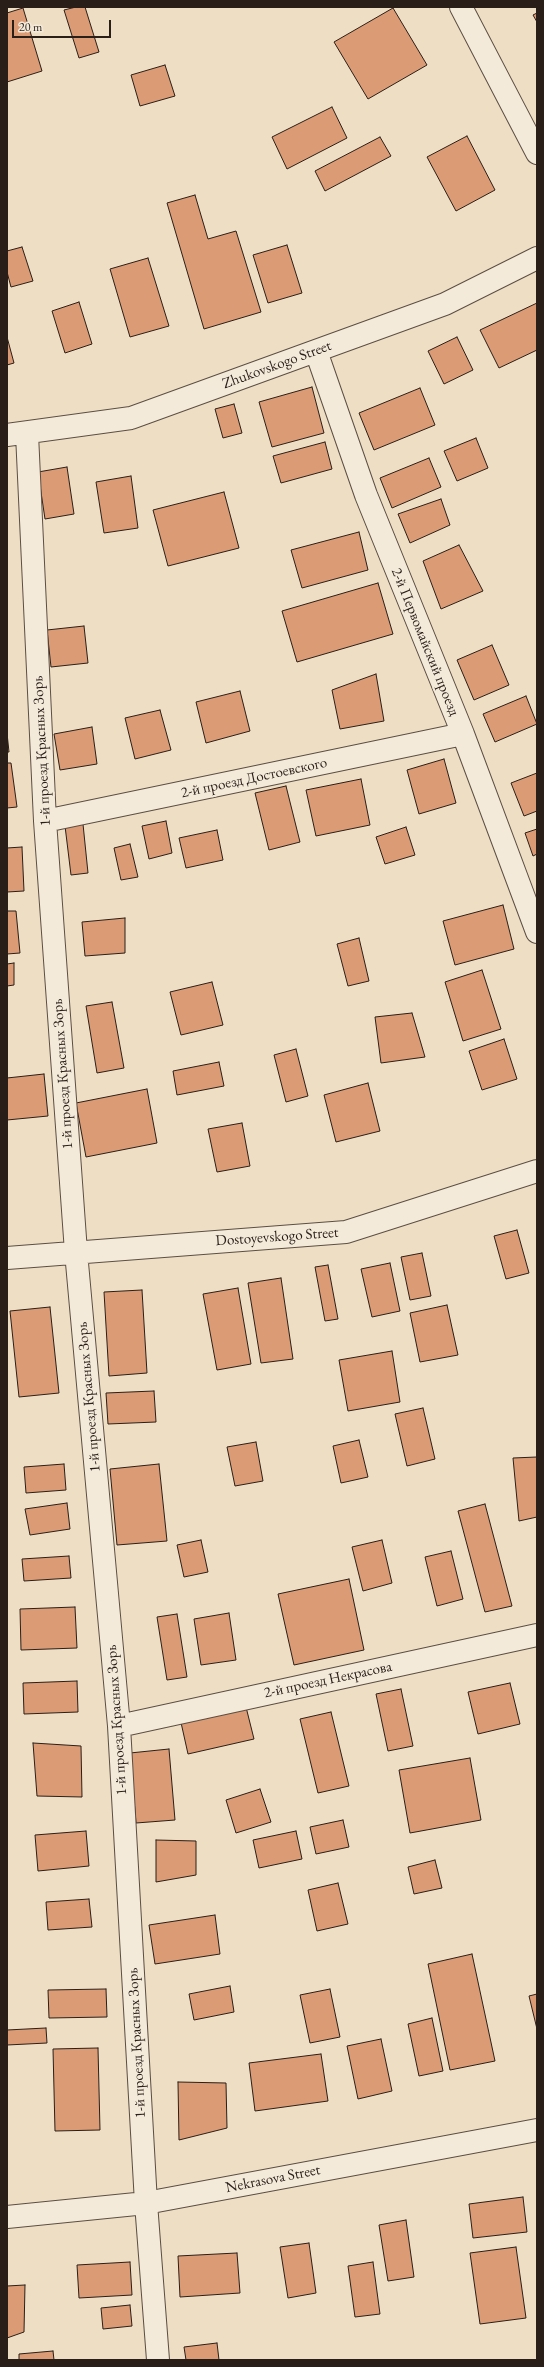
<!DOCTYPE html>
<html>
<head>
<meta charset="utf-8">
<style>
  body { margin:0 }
  #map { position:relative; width:544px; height:2367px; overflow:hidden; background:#eedfc4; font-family:"EB Garamond",serif }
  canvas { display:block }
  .frame { position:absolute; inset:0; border:8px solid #2a1e19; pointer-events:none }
  .scale { position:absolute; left:12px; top:20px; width:99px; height:18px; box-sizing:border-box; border:2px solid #2a1e19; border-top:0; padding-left:5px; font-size:12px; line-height:14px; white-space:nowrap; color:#2a1e19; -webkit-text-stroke:3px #f4ead9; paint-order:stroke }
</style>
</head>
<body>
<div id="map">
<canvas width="544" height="2367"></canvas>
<div class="frame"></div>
<div class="scale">20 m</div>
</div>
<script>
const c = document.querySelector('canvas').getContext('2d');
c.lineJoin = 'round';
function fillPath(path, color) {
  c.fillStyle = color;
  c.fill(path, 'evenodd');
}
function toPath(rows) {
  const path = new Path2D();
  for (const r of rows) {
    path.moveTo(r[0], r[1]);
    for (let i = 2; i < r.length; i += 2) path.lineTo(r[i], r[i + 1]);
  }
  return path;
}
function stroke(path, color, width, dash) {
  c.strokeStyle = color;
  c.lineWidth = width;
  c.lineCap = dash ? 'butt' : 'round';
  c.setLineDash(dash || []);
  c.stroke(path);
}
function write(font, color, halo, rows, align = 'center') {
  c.font = font + ' "EB Garamond",serif';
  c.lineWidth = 4;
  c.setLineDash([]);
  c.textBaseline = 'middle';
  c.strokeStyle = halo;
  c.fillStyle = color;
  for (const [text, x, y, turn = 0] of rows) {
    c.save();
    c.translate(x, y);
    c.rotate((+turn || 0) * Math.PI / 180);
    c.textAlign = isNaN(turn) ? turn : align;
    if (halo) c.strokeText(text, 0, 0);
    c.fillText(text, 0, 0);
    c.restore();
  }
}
const building = toPath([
  [76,7,85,7,99,52,79,58,64,10,76,7],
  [23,8,42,71,7,82,7,13,23,8],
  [393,8,427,65,368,99,334,42,393,8],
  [537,13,537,22,533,15,537,13],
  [165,65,175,96,140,106,131,75,165,65],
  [332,107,347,138,287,169,272,137,332,107],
  [467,136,495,190,456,211,427,157,467,136],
  [380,137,391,156,325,191,315,171,380,137],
  [195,195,208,239,236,231,261,312,204,329,167,203,195,195],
  [287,245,302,293,268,303,253,255,287,245],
  [22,247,33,281,11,287,7,272,7,251,22,247],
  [148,258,169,326,130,337,110,269,148,258],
  [79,302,92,344,65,353,52,311,79,302],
  [537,303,537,350,499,368,480,330,537,303],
  [7,337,14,363,7,365,7,337],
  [457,337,473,370,444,384,428,351,457,337],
  [312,387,324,433,272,447,259,402,312,387],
  [420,388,435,425,374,450,359,413,420,388],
  [234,404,242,433,223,438,215,409,234,404],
  [476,438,488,468,457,481,444,451,476,438],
  [325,442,332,469,281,483,273,456,325,442],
  [429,458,441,487,392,508,380,478,429,458],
  [67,467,74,514,45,519,38,472,67,467],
  [131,476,138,528,104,533,96,482,131,476],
  [224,492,239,548,168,566,153,510,224,492],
  [441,499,450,525,410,543,398,514,441,499],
  [359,532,368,570,302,588,291,550,359,532],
  [459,545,483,591,441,609,423,561,459,545],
  [378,583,393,634,297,662,282,611,378,583],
  [84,626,88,663,51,667,47,630,84,626],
  [492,645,509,685,474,700,457,660,492,645],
  [376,674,384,721,340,729,332,690,376,674],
  [240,691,250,731,206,743,196,702,240,691],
  [526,696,537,724,495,742,483,714,526,696],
  [160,710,171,750,135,759,125,718,160,710],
  [92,727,97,764,60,770,54,734,92,727],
  [7,733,9,752,7,752,7,733],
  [444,759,456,803,419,814,407,770,444,759],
  [7,763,11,763,17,807,7,808,7,763],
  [537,773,537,811,524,816,511,783,537,773],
  [361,779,370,825,316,836,306,790,361,779],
  [286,786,300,842,269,850,255,793,286,786],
  [166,821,172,853,149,859,142,826,166,821],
  [83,824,88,873,71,875,65,826,83,824],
  [406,827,415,855,385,864,376,837,406,827],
  [537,829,537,854,533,856,525,833,537,829],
  [217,830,223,860,186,868,179,838,217,830],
  [130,844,138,877,121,880,114,848,130,844],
  [22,847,24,891,7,892,7,848,22,847],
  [503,905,514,949,455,965,443,921,503,905],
  [7,911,16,911,20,953,7,954,7,911],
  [125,918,125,953,85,956,82,922,125,918],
  [359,938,369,981,348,986,337,944,359,938],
  [14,963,14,985,7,986,7,964,14,963],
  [482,970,501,1029,463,1041,445,982,482,970],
  [212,982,223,1025,181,1035,170,992,212,982],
  [112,1002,124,1068,97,1073,86,1006,112,1002],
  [412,1013,425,1057,381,1063,375,1017,412,1013],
  [504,1039,517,1079,482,1090,469,1051,504,1039],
  [296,1049,308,1096,286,1102,274,1055,296,1049],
  [219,1062,224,1086,177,1095,173,1071,219,1062],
  [44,1074,48,1116,7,1120,7,1078,44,1074],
  [368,1083,380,1131,336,1142,324,1095,368,1083],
  [147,1089,157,1143,86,1157,76,1103,147,1089],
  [242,1123,250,1166,217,1172,208,1129,242,1123],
  [517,1230,529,1273,506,1279,494,1236,517,1230],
  [422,1253,431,1296,410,1300,401,1257,422,1253],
  [390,1263,400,1311,372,1317,361,1269,390,1263],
  [328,1265,338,1319,325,1321,315,1267,328,1265],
  [281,1278,293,1359,261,1363,248,1283,281,1278],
  [238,1288,251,1364,217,1370,203,1294,238,1288],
  [142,1290,147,1373,109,1376,104,1292,142,1290],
  [447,1305,458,1355,420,1362,410,1313,447,1305],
  [50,1307,59,1393,19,1397,10,1311,50,1307],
  [392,1351,400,1402,348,1411,339,1360,392,1351],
  [154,1391,156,1422,108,1424,106,1393,154,1391],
  [423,1408,435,1459,407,1466,395,1414,423,1408],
  [359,1440,368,1477,341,1483,333,1446,359,1440],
  [256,1442,263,1481,235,1486,227,1447,256,1442],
  [537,1457,537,1517,519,1521,513,1458,537,1457],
  [64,1464,66,1490,26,1493,24,1467,64,1464],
  [159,1464,167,1541,117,1545,110,1469,159,1464],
  [67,1503,70,1529,30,1535,25,1509,67,1503],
  [485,1504,512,1606,485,1612,458,1511,485,1504],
  [201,1540,208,1572,184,1577,177,1545,201,1540],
  [382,1540,392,1583,363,1591,352,1547,382,1540],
  [451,1551,463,1599,437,1606,425,1557,451,1551],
  [69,1556,71,1578,24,1581,22,1559,69,1556],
  [349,1579,364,1650,294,1665,278,1594,349,1579],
  [75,1607,77,1648,21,1650,20,1609,75,1607],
  [229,1613,236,1660,201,1665,194,1619,229,1613],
  [177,1614,187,1677,167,1680,157,1617,177,1614],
  [77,1681,78,1712,24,1714,23,1683,77,1681],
  [510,1683,520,1724,478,1734,468,1692,510,1683],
  [401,1689,413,1746,388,1751,376,1694,401,1689],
  [245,1703,254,1739,188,1754,180,1718,245,1703],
  [331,1712,349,1786,318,1793,300,1719,331,1712],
  [33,1743,81,1746,82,1797,37,1796,33,1743],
  [169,1749,175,1820,136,1823,130,1753,169,1749],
  [470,1758,481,1820,410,1833,399,1770,470,1758],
  [260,1789,271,1822,236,1833,226,1800,260,1789],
  [343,1820,349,1847,316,1854,310,1827,343,1820],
  [86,1831,89,1866,38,1871,35,1835,86,1831],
  [296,1831,302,1859,259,1868,253,1840,296,1831],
  [156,1840,196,1841,196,1875,156,1882,156,1840],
  [435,1860,442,1888,414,1894,408,1867,435,1860],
  [338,1883,348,1924,317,1931,308,1890,338,1883],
  [89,1899,92,1927,48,1930,46,1902,89,1899],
  [215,1915,220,1954,155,1964,149,1925,215,1915],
  [472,1954,495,2061,450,2070,428,1964,472,1954],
  [230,1986,234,2012,194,2020,189,1994,230,1986],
  [106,1989,107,2017,49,2018,48,1990,106,1989],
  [330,1989,340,2037,310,2043,300,1995,330,1989],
  [537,1994,537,2029,529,1996,537,1994],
  [432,2018,443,2071,419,2076,408,2024,432,2018],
  [46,2028,47,2043,7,2045,7,2030,46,2028],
  [381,2039,392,2091,358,2099,347,2046,381,2039],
  [98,2048,100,2130,55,2131,53,2049,98,2048],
  [321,2054,328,2101,255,2111,249,2063,321,2054],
  [178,2082,226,2083,227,2128,179,2140,178,2082],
  [523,2197,527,2232,473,2238,469,2204,523,2197],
  [406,2220,414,2277,388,2281,379,2225,406,2220],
  [309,2243,316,2293,288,2298,280,2247,309,2243],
  [516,2247,526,2318,480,2324,470,2253,516,2247],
  [237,2253,240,2293,180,2297,178,2256,237,2253],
  [130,2262,132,2295,79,2298,77,2265,130,2262],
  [373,2262,380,2314,355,2317,348,2266,373,2262],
  [25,2285,24,2332,7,2338,7,2286,25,2285],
  [130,2305,132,2326,103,2329,101,2308,130,2305],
  [217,2343,219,2360,186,2360,184,2347,217,2343],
  [53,2351,54,2360,19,2360,19,2354,53,2351]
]);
const minor = toPath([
  [316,351,366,495,463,734,537,932],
  [27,434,45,821,76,1252,119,1726,146,2203,158,2360],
  [7,435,131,418,445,304,537,258],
  [45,821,463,734],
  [7,1258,346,1232,537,1171],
  [119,1726,537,1635],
  [7,2217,146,2203,537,2130]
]);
const tertiary = toPath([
  [461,7,537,153]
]);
const streetNames = [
  ["Zhukovskogo Street",277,365,-20],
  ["2-й Первомайский проезд",425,642,68],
  ["1-й проезд Красных Зорь",42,751,-93],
  ["2-й проезд Достоевского",254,778,-12],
  ["1-й проезд Красных Зорь",63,1074,-94],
  ["Dostoyevskogo Street",277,1237,-4],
  ["1-й проезд Красных Зорь",89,1397,-95],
  ["2-й проезд Некрасова",328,1680,-12],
  ["1-й проезд Красных Зорь",117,1720,-94],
  ["1-й проезд Красных Зорь",137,2043,-93],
  ["Nekrasova Street",273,2179,-11]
];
fillPath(building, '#db9b75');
stroke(building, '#2a1e19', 1);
stroke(minor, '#5b4e44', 24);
stroke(tertiary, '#5b4e44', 24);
stroke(minor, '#f4ead9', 22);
stroke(tertiary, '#f4ead9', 22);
write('15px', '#2a1e19', '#f4ead9', streetNames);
</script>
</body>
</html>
